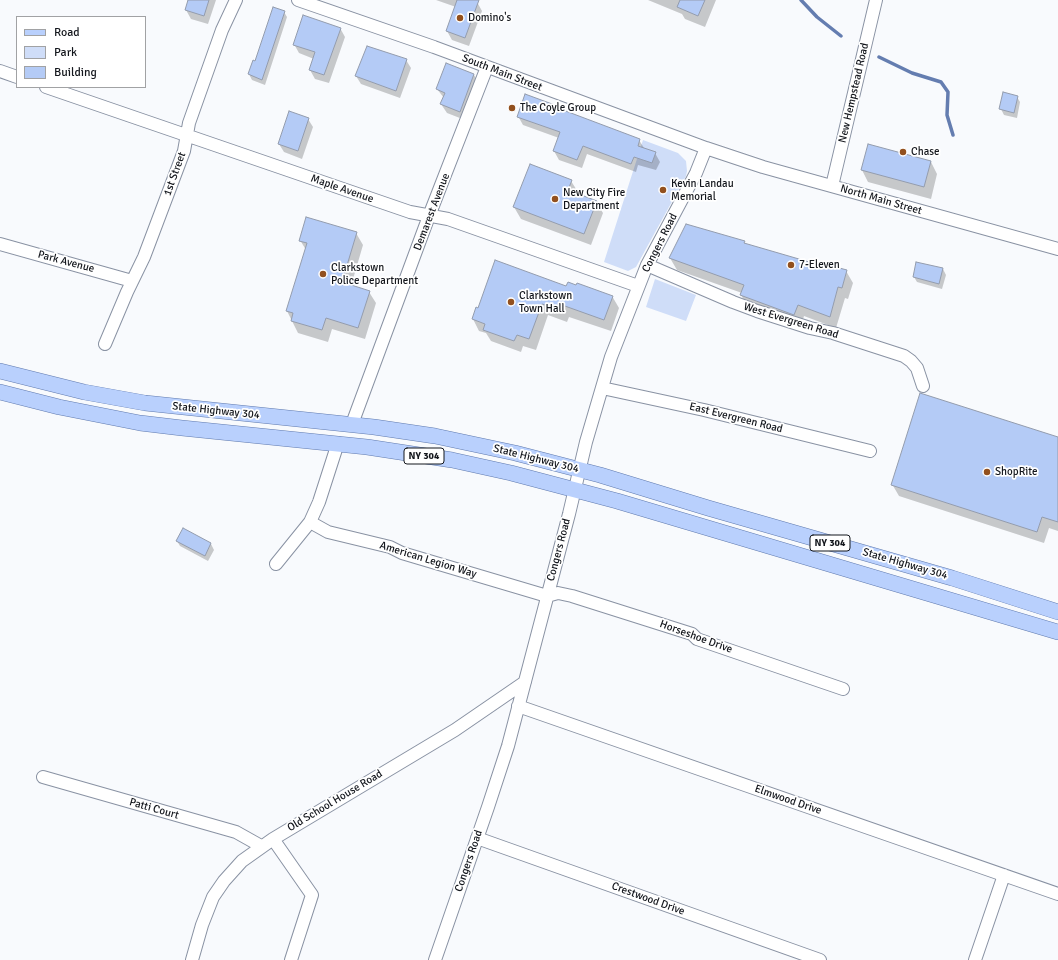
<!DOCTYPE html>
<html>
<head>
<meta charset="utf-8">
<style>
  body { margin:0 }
  #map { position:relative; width:1058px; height:960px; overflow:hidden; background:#f8fafd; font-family:Signika,sans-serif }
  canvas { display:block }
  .legend { position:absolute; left:16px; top:16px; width:130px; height:72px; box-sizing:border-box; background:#fff; border:1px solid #a1a2a4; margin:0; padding:5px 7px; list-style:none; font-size:12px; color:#13161c }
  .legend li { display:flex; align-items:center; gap:8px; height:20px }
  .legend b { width:20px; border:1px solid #a1a2a4 }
</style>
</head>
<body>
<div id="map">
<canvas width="1058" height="960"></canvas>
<ul class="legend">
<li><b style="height:5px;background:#b9d0fd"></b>Road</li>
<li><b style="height:11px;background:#cfddf8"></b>Park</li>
<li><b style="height:11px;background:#b4cbf6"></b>Building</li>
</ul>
</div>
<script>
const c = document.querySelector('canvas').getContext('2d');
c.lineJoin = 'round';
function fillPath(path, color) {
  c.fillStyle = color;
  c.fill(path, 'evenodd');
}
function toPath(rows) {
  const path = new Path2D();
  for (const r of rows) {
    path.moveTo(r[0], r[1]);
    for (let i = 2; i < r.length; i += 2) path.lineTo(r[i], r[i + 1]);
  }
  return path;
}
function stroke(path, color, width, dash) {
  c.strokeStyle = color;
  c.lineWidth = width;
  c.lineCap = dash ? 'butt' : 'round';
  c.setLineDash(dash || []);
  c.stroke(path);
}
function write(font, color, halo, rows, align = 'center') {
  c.font = font + ' Signika,sans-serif';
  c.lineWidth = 3.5;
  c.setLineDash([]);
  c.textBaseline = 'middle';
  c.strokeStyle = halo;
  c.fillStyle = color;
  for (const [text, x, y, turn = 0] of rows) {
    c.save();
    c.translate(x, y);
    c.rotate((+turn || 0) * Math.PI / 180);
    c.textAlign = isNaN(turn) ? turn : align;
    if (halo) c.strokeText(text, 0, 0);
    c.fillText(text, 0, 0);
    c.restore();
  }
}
const green = toPath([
  [643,140,678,153,686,161,687,171,686,176,636,267,628,271,604,262],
  [655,279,696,295,686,321,646,307]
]);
const shadow = toPath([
  [189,0,216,0,208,24,191,19,186,10],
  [436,0,471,0,477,2,482,11,469,46,452,40,447,31,456,7],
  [648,0,716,0,705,27,685,19,682,14],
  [284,12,287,17,265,85,252,80,249,74],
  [340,28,345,37,329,83,315,79,310,70,314,59,299,53,294,44],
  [406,60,411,68,400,98,361,84,356,76],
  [474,75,479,83,465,120,447,113,441,104,444,98,437,89],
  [1017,97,1020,102,1017,118,1004,115,1001,109],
  [563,109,564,112,639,140,644,148,655,153,660,162,656,170,638,165,636,172,587,154,582,168,559,160,554,151,559,138,523,125,518,116],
  [308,119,313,127,302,159,284,152,279,144],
  [931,162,937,174,931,199,868,182,862,170],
  [571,181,578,192,577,195,596,202,603,213,591,245,521,219,514,207],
  [356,233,363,245,351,286,369,292,376,303,365,339,332,329,328,342,298,333,287,311,306,250,300,240],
  [744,242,746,245,824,267,846,271,853,283,848,299,845,298,836,328,804,316,801,326,748,307,741,295,742,293,677,270,670,258],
  [943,269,946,275,942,289,917,282,914,277],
  [566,288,612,296,619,308,611,331,569,317,567,322,548,315,536,350,523,346,521,352,491,341,486,333,479,331,473,319,479,309],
  [1058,438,1058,531,1049,528,1044,543,899,496,892,484],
  [177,541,211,544,214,550,208,561,180,546]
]);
const stream = toPath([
  [801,0,817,17,841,36],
  [879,57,912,73,941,82,948,92,947,115,953,135]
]);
const building = toPath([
  [188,0,209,0,204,16,185,10,188,0],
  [457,0,479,0,465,38,446,31,457,0],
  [680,0,705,0,698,16,677,7,680,0],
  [273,7,285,11,262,80,248,74,253,60,255,61,273,7],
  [303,15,341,28,324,75,309,70,315,52,293,45,303,15],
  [367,46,407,59,396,91,355,76,367,46],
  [446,63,474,74,460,112,440,104,445,93,436,89,446,63],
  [1003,92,1018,96,1014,113,999,109,1003,92],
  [525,94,563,108,563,110,640,139,638,146,656,152,652,163,634,157,631,164,583,146,577,160,553,151,560,132,517,117,525,94],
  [289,111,309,118,298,151,278,144,289,111],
  [868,144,931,161,924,187,861,170,868,144],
  [530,164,572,180,568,190,597,201,584,234,513,207,530,164],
  [306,217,357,232,342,282,370,291,358,328,326,318,322,330,291,321,293,313,286,311,307,243,299,241,306,217],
  [686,224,745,241,744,243,823,266,824,264,847,270,842,288,838,287,830,317,798,305,794,315,740,295,744,285,669,258,686,224],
  [495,260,566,286,568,282,576,285,577,283,613,296,604,320,562,305,561,310,542,304,529,339,517,335,514,341,483,330,485,324,472,319,476,307,478,308,495,260],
  [916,262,943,268,939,284,913,277,916,262],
  [920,393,1058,437,1058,522,1042,517,1037,532,891,485,920,393],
  [183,528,211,543,205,556,176,541,183,528]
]);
const minor = toPath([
  [298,0,434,47,706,148,763,167,1058,249],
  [0,71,17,77],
  [46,87,410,212,448,219,638,286],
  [832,186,876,0],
  [0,244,132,281],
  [647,265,733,302,757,311,810,328,833,333,904,356,911,361,917,368,923,386],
  [105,344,127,292,144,257,184,151,189,123,222,30,236,0],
  [602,388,704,410,870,451],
  [352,424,429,216,487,67],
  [310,522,328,532,390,547,402,553,547,596],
  [276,564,310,522,319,502,338,443],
  [547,596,558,593,572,596,692,634,697,639,843,689],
  [518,706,1058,894],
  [43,777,236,832,261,846],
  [477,838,820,960],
  [273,839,312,895,291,960],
  [192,960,202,925,213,897,224,881,242,861,273,839,455,730,525,682],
  [435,960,488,807,508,746,569,514,586,442,611,357,647,265,696,173,706,148],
  [975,960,1004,875]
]);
const major = toPath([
  [0,371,84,392,145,403,374,427,435,436,515,453,600,475,708,508,952,578,1058,612],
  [0,392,59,407,140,423,182,428,367,447,452,460,511,473,617,501,1058,632]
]);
const markers = [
  [460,18,4,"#92501e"],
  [512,108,4,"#92501e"],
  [903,152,4,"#92501e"],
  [663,190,4,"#92501e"],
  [555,199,4,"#92501e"],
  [791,265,4,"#92501e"],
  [323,274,4,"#92501e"],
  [511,302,4,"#92501e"],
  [987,472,4,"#92501e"]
];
const shields = [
  [424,456,40],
  [830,543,40]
];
const shieldNames = [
  ["NY 304",424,456],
  ["NY 304",830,543]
];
const poiNames = [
  ["Domino's",468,18],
  ["The Coyle Group",520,108],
  ["Chase",911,152],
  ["Kevin Landau",671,184],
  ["Memorial",671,197],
  ["New City Fire",563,193],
  ["Department",563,206],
  ["7-Eleven",799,265],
  ["Clarkstown",331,268],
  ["Police Department",331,281],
  ["Clarkstown",519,296],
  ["Town Hall",519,309],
  ["ShopRite",995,472]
];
const streetNames = [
  ["South Main Street",502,73,21],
  ["New Hempstead Road",854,93,-77],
  ["1st Street",175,174,-70],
  ["Maple Avenue",342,189,19],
  ["North Main Street",881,200,16],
  ["Demarest Avenue",432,212,-69],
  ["Congers Road",660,243,-63],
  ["Park Avenue",66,262,15],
  ["West Evergreen Road",791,321,17],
  ["State Highway 304",216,411,6],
  ["East Evergreen Road",736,418,14],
  ["State Highway 304",536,459,14],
  ["Congers Road",559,550,-75],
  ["American Legion Way",428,560,17],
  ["State Highway 304",905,564,16],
  ["Horseshoe Drive",696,637,20],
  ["Elmwood Drive",788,800,19],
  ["Old School House Road",335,801,-31],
  ["Patti Court",154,809,16],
  ["Congers Road",469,861,-71],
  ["Crestwood Drive",648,899,20]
];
fillPath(green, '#cfddf8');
fillPath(shadow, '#0003');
stroke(stream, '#647db0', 3.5);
fillPath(building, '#b4cbf6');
stroke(building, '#939cad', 1);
stroke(minor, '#8992a3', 14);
stroke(major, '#607aae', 16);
stroke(minor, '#fff', 12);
stroke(major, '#b9d0fd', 15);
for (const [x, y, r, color] of markers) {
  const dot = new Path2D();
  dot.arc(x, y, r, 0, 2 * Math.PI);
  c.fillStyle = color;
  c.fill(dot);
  stroke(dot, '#fff', 1.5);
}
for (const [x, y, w] of shields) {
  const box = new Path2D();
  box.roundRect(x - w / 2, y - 8, w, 16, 3);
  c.fillStyle = '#fff';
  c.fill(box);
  stroke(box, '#13161c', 1);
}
write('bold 10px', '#13161c', null, shieldNames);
write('11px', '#13161c', '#fff', poiNames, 'left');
write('11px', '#13161c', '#fff', streetNames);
</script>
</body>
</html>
